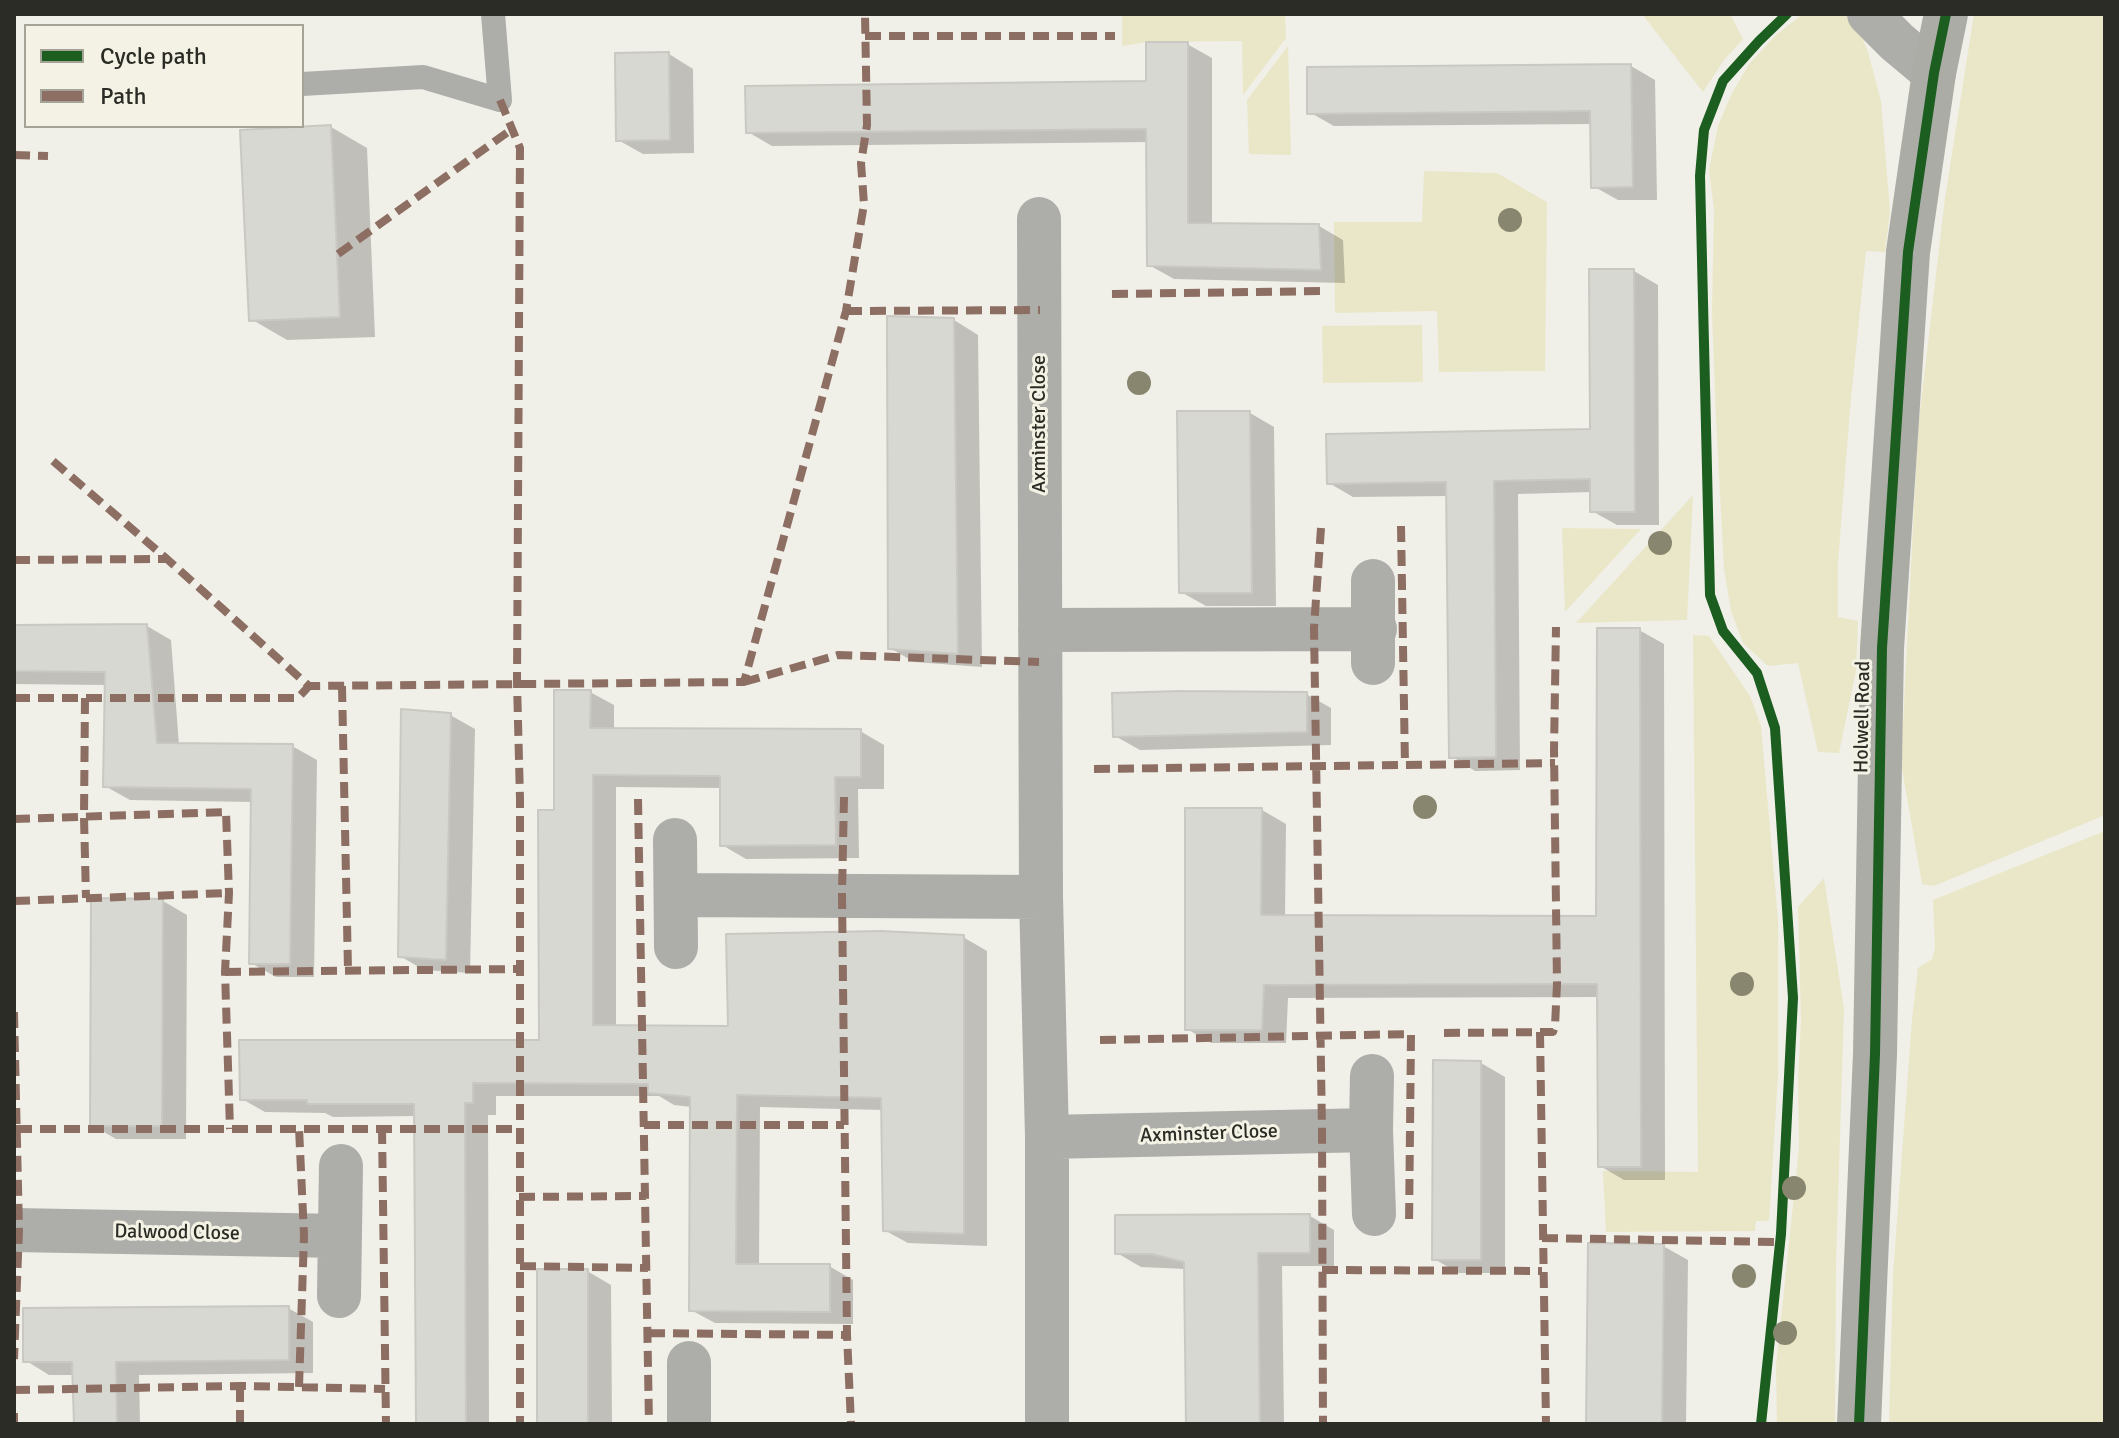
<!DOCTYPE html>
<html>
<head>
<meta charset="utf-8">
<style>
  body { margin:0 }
  #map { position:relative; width:2119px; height:1438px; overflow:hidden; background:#f0efe8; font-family:Signika,sans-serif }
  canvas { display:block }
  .frame { position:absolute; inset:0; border:16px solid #2c2c26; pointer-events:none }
  .legend { position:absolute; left:24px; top:24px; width:280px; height:104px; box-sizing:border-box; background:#f3f2e4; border:2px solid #a3a398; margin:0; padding:10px 14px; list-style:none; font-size:24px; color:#2c2c26 }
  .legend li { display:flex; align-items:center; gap:16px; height:40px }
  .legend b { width:40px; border:2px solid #a3a398 }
</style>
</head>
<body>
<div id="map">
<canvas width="2119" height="1438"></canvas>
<div class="frame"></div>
<ul class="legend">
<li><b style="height:10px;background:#1b5e20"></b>Cycle path</li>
<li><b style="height:10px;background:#8d6e63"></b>Path</li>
</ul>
</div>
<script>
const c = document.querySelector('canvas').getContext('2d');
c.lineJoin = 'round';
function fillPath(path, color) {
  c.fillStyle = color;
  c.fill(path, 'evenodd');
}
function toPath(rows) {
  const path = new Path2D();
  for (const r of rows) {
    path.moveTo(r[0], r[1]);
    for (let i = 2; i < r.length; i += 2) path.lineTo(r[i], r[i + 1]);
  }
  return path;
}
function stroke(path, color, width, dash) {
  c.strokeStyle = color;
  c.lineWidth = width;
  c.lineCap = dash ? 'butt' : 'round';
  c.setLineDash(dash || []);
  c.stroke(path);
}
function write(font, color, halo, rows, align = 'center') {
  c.font = font + ' Signika,sans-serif';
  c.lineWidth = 6;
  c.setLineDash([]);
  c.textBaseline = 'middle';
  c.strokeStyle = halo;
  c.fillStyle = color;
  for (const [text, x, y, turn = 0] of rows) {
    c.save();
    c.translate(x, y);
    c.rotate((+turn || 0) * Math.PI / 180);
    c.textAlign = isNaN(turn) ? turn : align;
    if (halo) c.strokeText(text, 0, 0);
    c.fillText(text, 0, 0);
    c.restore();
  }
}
const green = toPath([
  [1122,14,1285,14,1286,38,1243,95,1242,41,1147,42,1122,46],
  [1642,14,1730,14,1743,39,1724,60,1703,92],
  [1803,14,1852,14,1868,52,1881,101,1890,211,1885,252,1866,251,1850,409,1838,563,1838,617,1858,621,1856,671,1839,753,1818,752,1798,663,1768,666,1743,643,1731,611,1724,569,1716,418,1712,312,1714,209,1709,170,1718,126,1732,93,1750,63,1776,35],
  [1974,14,2105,14,2105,815,1934,886,1922,884,1901,763,1918,428,1945,198],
  [1288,46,1291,155,1249,154,1247,100],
  [1424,171,1497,173,1547,202,1545,371,1439,372,1437,311,1335,313,1334,222,1422,222],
  [1422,325,1423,382,1323,383,1322,326],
  [1693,495,1687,620,1576,623],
  [1562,528,1641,529,1565,612],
  [1693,635,1709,636,1750,696,1761,726,1778,920,1778,1076,1769,1221,1756,1221,1755,1231,1606,1232,1603,1171,1698,1172],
  [2105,831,2105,1424,1889,1424,1893,1275,1912,1019,1918,968,1932,959,1935,948,1933,900],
  [1824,878,1844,1009,1836,1263,1835,1424,1777,1424,1776,1366,1799,1148,1798,1079,1801,1020,1798,907]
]);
const shadow = toPath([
  [1187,44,1212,58,1212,225,1319,226,1343,240,1345,283,1174,279,1149,265,1149,142,772,146,748,132,1148,83],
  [669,54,693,69,694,153,643,154,618,140],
  [1631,66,1655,80,1657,200,1618,200,1593,186,1592,124,1334,126,1309,112],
  [331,127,367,148,375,337,287,340,251,319],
  [1634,271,1658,285,1659,525,1617,525,1592,511,1592,492,1518,494,1520,770,1475,771,1451,756,1449,496,1353,497,1329,483,1592,431],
  [954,320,978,335,982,667,914,662,890,648],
  [1250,413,1274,427,1276,606,1206,606,1181,592],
  [147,626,171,640,179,745,292,746,317,760,314,977,276,977,251,963,253,802,130,800,105,786,106,685,14,684,14,627],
  [1639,630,1664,644,1665,1180,1624,1180,1600,1166,1599,997,1288,998,1286,1043,1211,1043,1187,1029,1262,810,1286,824,1285,917,1598,918],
  [590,692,614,705,614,730,860,731,884,745,884,789,858,789,859,858,746,859,722,845,722,788,616,787,616,1027,730,1028,963,937,987,951,987,1246,908,1243,884,1230,883,1110,760,1107,759,1266,829,1266,853,1280,853,1324,715,1323,691,1310,692,1107,674,1105,659,1096,496,1096,496,1115,488,1115,489,1424,418,1424,416,1116,333,1117,325,1113,265,1112,242,1099,541,1042,556,812],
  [1306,694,1331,708,1331,745,1140,750,1115,736],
  [450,715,475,729,470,973,424,970,400,956],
  [163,901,187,915,186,1139,116,1139,92,1125],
  [1481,1063,1505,1077,1505,1273,1459,1273,1434,1259],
  [1310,1216,1334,1230,1334,1266,1282,1266,1284,1424,1188,1424,1186,1269,1141,1267,1117,1253],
  [1663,1246,1688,1260,1686,1424,1586,1424],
  [587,1271,611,1285,612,1424,539,1424],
  [288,1308,313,1322,313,1373,139,1375,140,1424,75,1424,75,1375,49,1375,25,1360]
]);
const building = toPath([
  [1146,42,1188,42,1188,223,1319,224,1321,270,1147,266,1146,129,746,133,745,86,1146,81,1146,42],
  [669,52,670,140,616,141,615,53,669,52],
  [1631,64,1633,187,1591,188,1590,111,1307,114,1307,67,1631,64],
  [331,125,340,317,249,321,240,130,331,125],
  [1589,269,1634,269,1635,512,1590,512,1590,479,1494,481,1496,757,1449,758,1446,482,1327,484,1326,434,1590,429,1589,269],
  [887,316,954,318,958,654,888,649,887,316],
  [1177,411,1250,411,1252,593,1179,593,1177,411],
  [147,624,157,743,293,744,290,964,249,964,251,789,103,787,105,672,14,671,14,625,147,624],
  [1597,628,1640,628,1641,1167,1598,1167,1597,984,1264,985,1262,1030,1185,1030,1185,808,1262,808,1261,915,1596,916,1597,628],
  [554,690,591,690,590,728,861,729,861,777,835,777,836,845,720,846,720,776,593,775,593,1025,728,1026,726,934,881,931,964,935,964,1234,883,1231,881,1098,737,1095,736,1264,830,1264,830,1312,689,1311,690,1097,648,1093,648,1084,473,1083,473,1103,465,1103,466,1424,416,1424,414,1104,307,1104,307,1100,240,1100,239,1040,539,1040,538,810,554,810,554,690],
  [1181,691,1307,692,1307,732,1113,737,1112,693,1181,691],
  [401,709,451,713,446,960,398,957,401,709],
  [91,898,163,899,162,1126,90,1126,91,898],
  [1433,1060,1481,1061,1481,1260,1432,1260,1433,1060],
  [1310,1214,1310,1253,1258,1253,1260,1424,1186,1424,1184,1262,1151,1254,1115,1254,1115,1215,1310,1214],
  [1588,1243,1664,1244,1662,1424,1586,1424,1588,1243],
  [537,1269,588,1269,588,1424,537,1424,537,1269],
  [289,1306,289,1360,116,1362,117,1424,74,1424,72,1362,23,1362,23,1308,289,1306]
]);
const lane = toPath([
  [302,84,423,77,500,100,493,14]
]);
const street = toPath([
  [1869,14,1897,42,1934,73],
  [1039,219,1041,897,1047,1137,1047,1424],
  [1040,630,1375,629],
  [1373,663,1373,581],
  [675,840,676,947],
  [676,895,1041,897],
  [1372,1076,1371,1130,1374,1214],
  [1047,1137,1371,1130],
  [14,1230,340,1236],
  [339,1296,341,1166],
  [689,1363,689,1424]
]);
const secondary = toPath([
  [1859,1424,1875,1054,1882,648,1908,252,1934,73,1946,14]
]);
const quiet = toPath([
  [865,36,1115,36],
  [500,100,520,148,517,683,520,799,520,1424],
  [14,155,48,156],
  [338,254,512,129],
  [1112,294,1326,291],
  [846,311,1040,310],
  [53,461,167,559,309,686,744,682,846,311,864,204,861,163,867,125,865,14],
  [1401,526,1405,766],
  [1321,528,1314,628,1322,1130,1323,1424],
  [14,560,167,559],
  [744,682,838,655,1039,662],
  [342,686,348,970],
  [14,698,298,698,309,686],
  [85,698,84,817,86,898],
  [1094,769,1555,763],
  [844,797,842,894,847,1335,851,1424],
  [638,799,649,1424],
  [14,819,226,812,229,893,225,972,230,1129],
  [14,901,229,893],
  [225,972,519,969],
  [14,1012,19,1230,14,1359],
  [1540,1032,1546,1424],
  [1444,1033,1553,1032,1555,1026,1557,984,1554,750,1556,627],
  [1100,1040,1411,1034,1409,1226],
  [644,1125,844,1125],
  [382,1128,386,1424],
  [16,1129,519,1129],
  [519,1197,646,1196],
  [1542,1238,1780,1242],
  [520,1266,648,1268],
  [1322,1270,1542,1271],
  [649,1333,847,1335],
  [240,1386,240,1424],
  [299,1387,304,1235,299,1128],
  [14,1390,240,1386,385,1389],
  [14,1413,14,1424]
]);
const cycleway = toPath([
  [1761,1424,1781,1234,1793,998,1775,728,1757,673,1723,631,1710,595,1700,176,1704,130,1723,81,1759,41,1787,14],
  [1859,1424,1875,1054,1882,648,1908,252,1934,73,1946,14]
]);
const trees = [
  [1510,220],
  [1139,383],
  [1660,543],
  [1425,807],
  [1742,984],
  [1794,1188],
  [1744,1276],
  [1785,1333]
];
const streetNames = [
  ["Axminster Close",1040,424,-90],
  ["Holwell Road",1863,717,-89],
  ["Axminster Close",1209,1134,-2],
  ["Dalwood Close",177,1233,1]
];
fillPath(green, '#eae7c8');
fillPath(shadow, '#0003');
fillPath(building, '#d8d8d2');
stroke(building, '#c9c8c3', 2);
stroke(lane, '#adadaa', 24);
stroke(street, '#adadaa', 44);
stroke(secondary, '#acaca7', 44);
stroke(quiet, '#8d6e63', 8, [16, 8]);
stroke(cycleway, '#1b5e20', 10);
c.fillStyle = '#89866f';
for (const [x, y] of trees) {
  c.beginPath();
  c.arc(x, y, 12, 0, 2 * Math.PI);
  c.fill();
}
write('20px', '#2c2c26', '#f3f2e4', streetNames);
</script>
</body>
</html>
